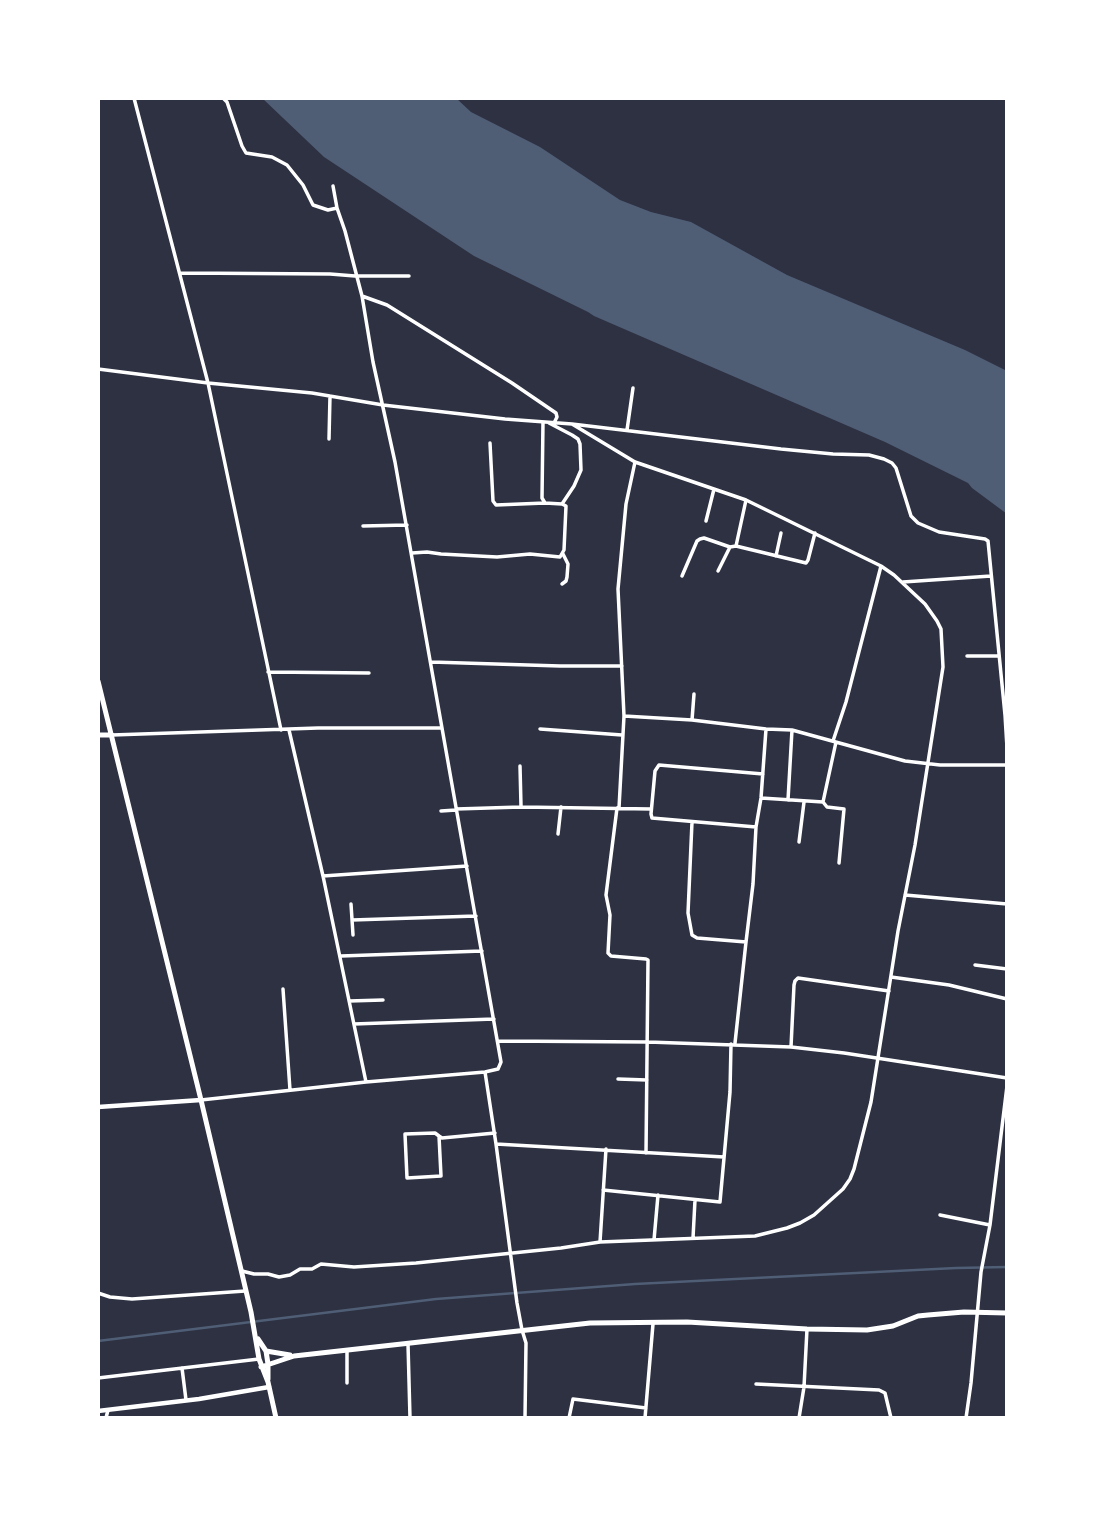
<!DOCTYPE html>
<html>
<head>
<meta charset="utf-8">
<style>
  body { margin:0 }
  #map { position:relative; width:1105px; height:1516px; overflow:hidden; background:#2d3142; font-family:"Space Grotesk",sans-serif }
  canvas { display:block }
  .frame { position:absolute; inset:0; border:100px solid #fff; pointer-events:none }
</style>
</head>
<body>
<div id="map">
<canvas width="1105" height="1516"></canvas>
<div class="frame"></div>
</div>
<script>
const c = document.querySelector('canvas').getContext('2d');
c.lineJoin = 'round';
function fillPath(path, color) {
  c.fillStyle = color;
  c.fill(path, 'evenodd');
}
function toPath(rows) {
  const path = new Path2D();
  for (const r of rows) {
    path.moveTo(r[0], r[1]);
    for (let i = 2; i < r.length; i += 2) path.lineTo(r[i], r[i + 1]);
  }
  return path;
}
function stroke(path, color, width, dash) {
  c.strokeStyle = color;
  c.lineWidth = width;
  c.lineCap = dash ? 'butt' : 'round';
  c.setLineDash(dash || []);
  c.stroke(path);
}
const water = toPath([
  [262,98,456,98,471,112,540,147,620,200,651,212,691,222,787,275,965,350,1007,371,1007,514,972,488,968,483,885,442,594,316,588,312,474,256,324,157]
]);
const stream = toPath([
  [98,1341,436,1299,635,1284,956,1268,1007,1267]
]);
const minor = toPath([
  [134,98,208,383,281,730],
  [333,186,337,208],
  [180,273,330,274,355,276,409,276],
  [362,296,387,305,512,383,556,413,557,417,555,421],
  [98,369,208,383,312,393,383,405,505,419,572,424,781,449,833,454,869,455,884,459,892,463,896,468,911,516,918,523,939,532,985,539,988,541,1005,715,1007,748],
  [549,423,572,435,578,439,580,444,581,470,574,486,562,504],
  [627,430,633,388],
  [329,439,330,396],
  [490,443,493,501,496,505,545,503],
  [706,521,714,489],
  [363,526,407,525],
  [736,546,746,500],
  [412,553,427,552,441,554,497,557,530,554,560,557,564,550,566,506,562,504,545,503,542,498,543,422],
  [776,556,781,533],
  [718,571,730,547,736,546,806,563,808,560,815,533],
  [682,576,697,541,700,539,704,538,730,547],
  [903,582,991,576],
  [562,584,566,581,567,577,568,564,563,554],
  [967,656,999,656],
  [431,662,560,666,622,666],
  [268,672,369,673],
  [624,716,692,720,766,729,792,730,905,761,940,765,1007,765],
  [692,720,694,694],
  [540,729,622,735],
  [289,730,323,876,366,1082],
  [112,735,318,728,441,728],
  [833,741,846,702,881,566],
  [836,742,823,802,827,807,844,809,839,863],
  [520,766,521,806],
  [761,798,823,802],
  [788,800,792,730],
  [617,808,606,895,610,915,608,953,611,956,646,959,648,960,646,1153],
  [619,808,624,716,618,589,626,504,635,462],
  [456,809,521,807,651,809],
  [441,811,456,810],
  [692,822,688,913,692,935,697,938,746,942,735,1043],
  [756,827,652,818,651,814,655,771,659,765,763,774],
  [558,834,561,807],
  [799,842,804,802],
  [323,876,467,866],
  [905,895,1007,904],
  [351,904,353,935],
  [352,920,476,916],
  [746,942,753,884,756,827,761,798,766,729],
  [341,956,482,951],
  [975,965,1007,969],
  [891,977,949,985,1007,999],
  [283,989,290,1090],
  [349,1001,383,1000],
  [354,1024,494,1019],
  [498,1041,648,1042,791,1047,844,1053,1007,1078],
  [791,1047,794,985,795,981,798,978,889,991],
  [485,1072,496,1144,517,1303,522,1330,526,1343,525,1418],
  [618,1079,647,1080],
  [201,1100,366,1082,485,1072,498,1069,501,1062,395,462,373,362,362,296,345,231,337,208,328,210,313,205,303,185,287,165,272,157,246,153,242,146,227,102,223,98],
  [439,1136,441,1176,407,1178,405,1134,435,1133,439,1136,442,1138,495,1133],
  [496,1144,724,1157],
  [603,1190,720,1202,730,1092,731,1044],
  [940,1215,990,1225],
  [693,1238,695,1200],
  [654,1240,658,1195],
  [600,1242,606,1149],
  [242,1271,254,1274,268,1274,279,1277,290,1275,300,1269,312,1269,321,1264,354,1267,416,1263,561,1248,600,1242,755,1236,787,1228,800,1223,814,1215,843,1189,850,1179,854,1169,871,1102,898,931,915,845,943,667,941,629,937,621,925,604,894,575,881,566,746,500,635,462,572,424],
  [98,1293,110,1297,132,1299,245,1291],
  [408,1344,410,1418],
  [347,1350,347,1383],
  [182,1368,186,1400],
  [98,1378,259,1359],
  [756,1384,879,1390,885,1393,891,1418],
  [106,1418,108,1410],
  [569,1418,573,1399,646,1408],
  [645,1418,653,1324],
  [676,1418,678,1418],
  [799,1418,804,1387,807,1329],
  [966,1418,971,1383,981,1272,990,1225,1007,1086]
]);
const secondary = toPath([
  [98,1107,201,1100],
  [98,1411,199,1399,269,1387]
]);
const primary = toPath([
  [98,681,201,1100,251,1312,259,1359,268,1382,276,1418],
  [98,735,112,735],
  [258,1339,266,1351,268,1364,268,1379],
  [266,1351,290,1355],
  [261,1367,294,1356,590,1323,687,1322,807,1329,867,1330,893,1326,918,1316,928,1315,964,1312,1007,1313]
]);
fillPath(water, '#4f5d75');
stroke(stream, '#4f5d75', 2.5);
stroke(minor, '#fff', 3.5);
stroke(secondary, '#fff', 4.5);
stroke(primary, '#fff', 5);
</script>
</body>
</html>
